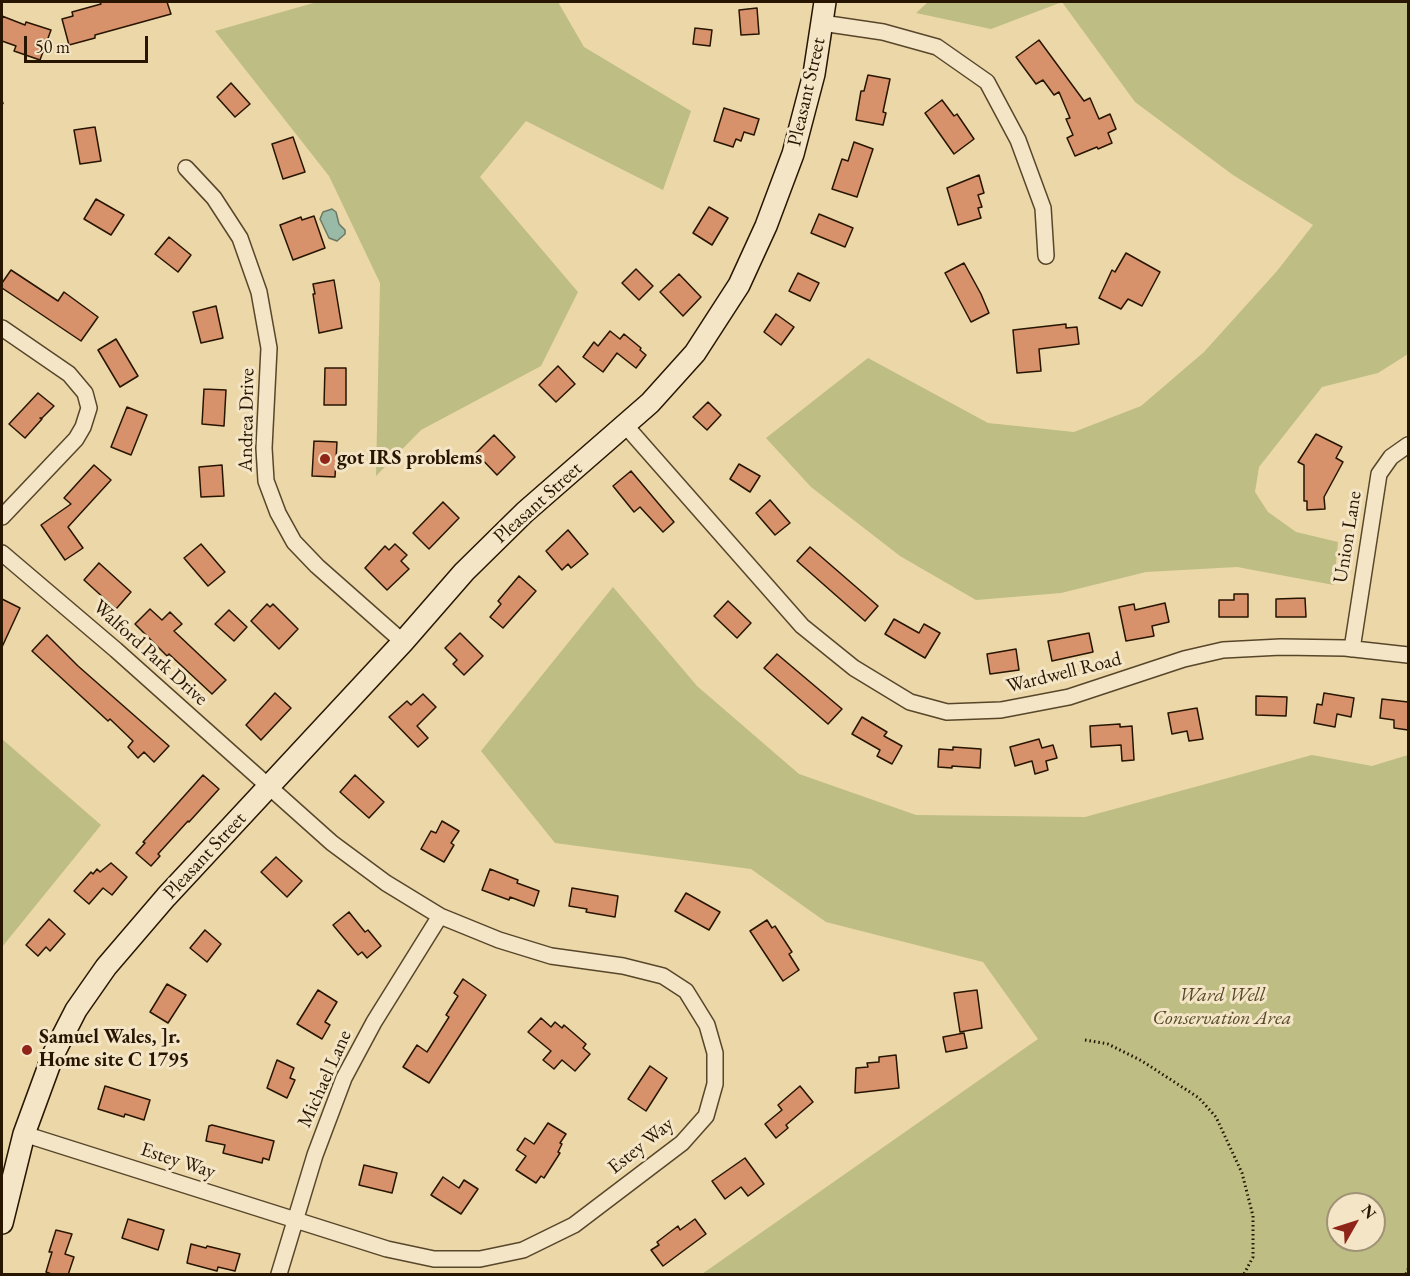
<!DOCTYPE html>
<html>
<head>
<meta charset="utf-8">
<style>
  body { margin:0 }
  #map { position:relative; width:1410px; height:1276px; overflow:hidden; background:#ecd7a8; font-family:"EB Garamond",serif }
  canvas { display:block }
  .frame { position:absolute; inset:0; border:3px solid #271500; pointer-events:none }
  .north { position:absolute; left:1326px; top:1192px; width:60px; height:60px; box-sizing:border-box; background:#f3e5c6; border:2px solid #a19277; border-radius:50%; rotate:51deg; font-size:16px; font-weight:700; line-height:24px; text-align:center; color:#271500 }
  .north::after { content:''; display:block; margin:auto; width:21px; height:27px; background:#8f2418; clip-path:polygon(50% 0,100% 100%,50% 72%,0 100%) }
  .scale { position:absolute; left:24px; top:36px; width:124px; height:27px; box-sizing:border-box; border:3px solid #271500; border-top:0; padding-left:8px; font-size:18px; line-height:21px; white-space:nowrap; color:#271500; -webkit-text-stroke:4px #f3e5c6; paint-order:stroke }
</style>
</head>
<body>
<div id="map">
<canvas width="1410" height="1276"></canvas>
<div class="frame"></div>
<div class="north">N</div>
<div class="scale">50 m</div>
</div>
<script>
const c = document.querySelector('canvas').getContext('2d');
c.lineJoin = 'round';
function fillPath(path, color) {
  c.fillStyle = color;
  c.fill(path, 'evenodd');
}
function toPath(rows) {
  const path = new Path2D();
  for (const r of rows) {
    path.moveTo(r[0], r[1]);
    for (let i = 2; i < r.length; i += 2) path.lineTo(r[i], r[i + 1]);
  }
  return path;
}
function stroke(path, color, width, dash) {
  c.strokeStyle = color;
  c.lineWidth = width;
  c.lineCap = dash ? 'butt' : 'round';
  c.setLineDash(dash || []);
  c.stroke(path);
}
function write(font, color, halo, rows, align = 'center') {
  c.font = font + ' "EB Garamond",serif';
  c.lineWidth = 6;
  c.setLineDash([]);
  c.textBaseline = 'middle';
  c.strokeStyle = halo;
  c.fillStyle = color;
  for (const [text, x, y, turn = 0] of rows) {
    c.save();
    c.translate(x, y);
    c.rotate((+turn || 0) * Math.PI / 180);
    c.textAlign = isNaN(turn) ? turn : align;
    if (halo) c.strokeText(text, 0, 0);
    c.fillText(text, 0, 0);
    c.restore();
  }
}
const green = toPath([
  [317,2,558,2,584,47,691,111,663,190,526,121,480,177,578,292,541,366,421,430,376,476,380,283,329,176,215,31],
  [928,2,1408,2,1408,354,1378,373,1322,387,1259,467,1255,492,1268,512,1296,532,1338,542,1334,585,1237,567,1146,572,1061,593,976,600,900,556,811,487,766,438,868,358,988,423,1074,432,1141,406,1204,352,1277,271,1313,225,1233,175,1135,102,1062,2,991,29,916,13],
  [613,587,697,686,799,774,916,815,1085,817,1312,755,1372,766,1408,755,1408,1274,702,1274,1038,1039,983,962,826,922,751,869,555,843,481,751],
  [1338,1204,1374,1204,1374,1240,1338,1240],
  [2,739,101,825,2,947]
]);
const water = toPath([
  [332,209,336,212,339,224,345,230,345,234,337,241,329,238,320,219,323,212,332,209]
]);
const building = toPath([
  [100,2,167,2,171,14,95,35,95,38,69,45,62,19,73,16,72,12,101,4,100,2],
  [757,8,759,34,741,35,739,10,757,8],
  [2,16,25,25,26,22,51,30,40,60,14,51,16,46,2,41,2,16],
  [695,28,712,30,710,46,693,44,695,28],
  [1039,40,1084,101,1090,98,1099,119,1110,114,1116,129,1108,133,1112,143,1098,149,1097,147,1075,156,1067,138,1073,135,1066,119,1070,118,1059,92,1054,95,1043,80,1036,84,1016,57,1039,40],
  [868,75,890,79,883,112,886,113,883,125,856,120,861,91,864,91,868,75],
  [231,83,250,104,235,117,217,97,231,83],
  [942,100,954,116,957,114,974,139,954,154,925,113,942,100],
  [724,108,759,119,754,135,744,132,741,141,736,139,733,147,714,141,724,108],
  [95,127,101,161,80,164,74,130,95,127],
  [293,137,305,172,283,179,272,144,293,137],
  [854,142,873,149,857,197,832,189,842,159,848,161,854,142],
  [979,175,984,193,978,195,982,207,978,208,981,218,958,225,947,188,979,175],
  [96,199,124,215,111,235,84,219,96,199],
  [709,207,728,218,712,245,693,233,709,207],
  [819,214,853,228,845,247,811,233,819,214],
  [314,216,325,248,293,260,280,225,301,217,302,220,314,216],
  [169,237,191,255,178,272,155,254,169,237],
  [1126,253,1160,272,1142,306,1128,299,1121,309,1099,298,1112,270,1115,272,1126,253],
  [964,263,981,294,989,313,971,322,945,273,964,263],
  [636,269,653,286,639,300,622,283,636,269],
  [11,270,58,301,64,292,98,317,81,341,2,288,2,283,11,270],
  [798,273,819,283,810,301,789,291,798,273],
  [679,274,701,297,683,316,660,292,679,274],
  [334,280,342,328,319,333,313,294,315,294,313,284,334,280],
  [216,306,223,338,201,343,193,312,216,306],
  [776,314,794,327,781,345,764,332,776,314],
  [1066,324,1066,328,1077,327,1079,344,1039,349,1041,371,1017,373,1013,330,1066,324],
  [610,331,620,339,624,334,641,348,640,350,646,355,636,368,617,353,603,372,583,357,594,342,598,346,610,331],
  [116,339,138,376,120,387,98,350,116,339],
  [558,366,575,384,556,402,539,385,558,366],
  [325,368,346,368,346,405,324,405,325,368],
  [204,389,226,390,224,426,202,424,204,389],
  [38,393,54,406,42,418,40,418,42,419,25,438,9,424,38,393],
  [708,402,721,415,707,430,693,417,708,402],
  [127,407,147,415,131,455,111,447,127,407],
  [1316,434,1342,447,1336,458,1343,462,1324,497,1325,509,1307,510,1307,501,1304,501,1304,465,1298,462,1316,434],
  [494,435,515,457,497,475,476,453,494,435],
  [314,441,337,442,335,477,312,476,314,441],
  [739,464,760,476,750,492,730,479,739,464],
  [94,465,111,480,68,527,83,548,65,560,41,525,71,504,64,498,94,465],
  [222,465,224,496,201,497,199,467,222,465],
  [631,471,674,522,663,532,640,507,634,512,613,486,631,471],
  [770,500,790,523,775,535,756,513,770,500],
  [443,502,459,518,429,549,413,533,443,502],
  [568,530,588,554,571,568,568,564,562,570,546,551,568,530],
  [201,544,225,572,208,586,184,558,201,544],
  [395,544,407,555,401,561,409,569,387,590,365,568,385,546,389,550,395,544],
  [810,547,878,606,865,621,797,561,810,547],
  [99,563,131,592,116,609,84,580,99,563],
  [519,576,536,591,503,628,490,617,501,604,498,601,519,576],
  [1234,594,1248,594,1248,617,1219,617,1219,600,1234,600,1234,594],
  [1305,598,1306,617,1276,617,1276,599,1305,598],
  [2,599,20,608,2,647,2,599],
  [728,601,751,623,737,638,714,616,728,601],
  [1165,603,1169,622,1152,626,1154,636,1126,641,1119,607,1134,604,1135,610,1165,603],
  [267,604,270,607,273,604,298,629,279,649,251,621,267,604],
  [150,609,162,620,170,612,182,624,174,631,226,680,212,694,169,654,167,656,135,624,150,609],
  [229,610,247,627,234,641,215,624,229,610],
  [894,619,919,633,924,624,940,633,925,658,885,634,894,619],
  [460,633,483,656,464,675,453,664,457,660,445,648,460,633],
  [1089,633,1093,652,1052,661,1048,641,1089,633],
  [47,635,78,666,169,746,154,762,144,752,138,758,128,747,133,741,110,719,108,721,32,651,47,635],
  [1016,649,1019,670,990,674,987,654,1016,649],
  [777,654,842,709,828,724,764,668,777,654],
  [275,693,291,708,261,740,246,725,275,693],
  [1324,693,1354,698,1351,717,1337,714,1335,727,1314,723,1317,704,1322,705,1324,693],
  [423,694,436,707,417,726,428,738,418,747,389,717,407,701,411,705,423,694],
  [1256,696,1287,697,1286,716,1256,715,1256,696],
  [1382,699,1408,702,1408,730,1394,728,1394,720,1380,718,1382,699],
  [1197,708,1203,739,1189,741,1187,731,1172,734,1168,713,1197,708],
  [862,717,887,732,884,736,902,746,892,764,877,756,880,750,852,734,862,717],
  [1120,724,1120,727,1132,726,1134,760,1122,761,1121,745,1091,747,1090,726,1120,724],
  [1039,739,1042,748,1053,745,1057,758,1046,761,1048,770,1035,774,1032,761,1015,766,1010,747,1039,739],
  [953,747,981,749,980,768,952,766,952,768,938,767,939,749,953,750,953,747],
  [203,775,219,789,189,822,188,821,158,854,160,856,151,866,136,853,145,843,143,842,203,775],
  [355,775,384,802,369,818,340,792,355,775],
  [442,821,459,831,451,843,454,845,444,862,421,849,431,831,436,833,442,821],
  [276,857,302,881,287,897,261,872,276,857],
  [111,863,127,877,112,895,103,888,89,904,74,891,91,872,93,874,97,869,100,872,111,863],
  [490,869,518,880,517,883,539,891,534,906,510,897,509,900,482,890,490,869],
  [572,888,618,896,615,917,586,912,587,909,569,906,572,888],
  [686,893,720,912,709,930,675,911,686,893],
  [349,912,365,932,368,930,381,946,367,958,362,952,358,955,333,925,349,912],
  [49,919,65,934,50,951,46,947,38,956,26,945,49,919],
  [767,920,772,928,775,926,792,952,789,954,799,970,783,981,750,931,767,920],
  [205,930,221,944,207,962,190,948,205,930],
  [463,979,486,995,429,1083,403,1067,417,1045,427,1052,449,1017,446,1015,458,996,454,993,463,979],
  [167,984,186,995,168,1023,150,1012,167,984],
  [318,990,337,1002,325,1022,330,1025,322,1039,297,1024,318,990],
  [977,990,982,1028,960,1032,954,993,977,990],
  [541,1018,551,1027,555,1022,562,1028,564,1025,586,1044,583,1048,590,1054,575,1071,562,1060,554,1069,543,1060,551,1051,528,1032,541,1018],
  [964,1033,967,1048,946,1052,943,1037,964,1033],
  [896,1055,899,1088,855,1093,856,1068,868,1067,867,1063,879,1062,879,1057,896,1055],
  [277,1060,294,1068,290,1078,295,1080,287,1098,267,1088,277,1060],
  [650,1066,667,1078,646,1111,628,1099,650,1066],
  [105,1086,150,1100,144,1120,125,1114,124,1117,98,1109,105,1086],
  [800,1086,813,1102,786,1125,788,1128,776,1138,765,1124,782,1110,778,1105,800,1086],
  [548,1123,566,1134,560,1143,562,1144,558,1152,560,1153,544,1178,541,1176,536,1183,516,1170,526,1156,517,1150,525,1138,534,1144,548,1123],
  [212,1125,274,1141,269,1160,263,1158,262,1163,223,1153,225,1145,206,1141,209,1126,212,1125],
  [745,1158,764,1184,748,1196,741,1187,725,1199,712,1181,745,1158],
  [364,1165,397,1173,392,1193,359,1185,364,1165],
  [443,1177,459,1188,464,1180,478,1189,461,1214,431,1195,443,1177],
  [128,1219,164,1230,158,1250,122,1238,128,1219],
  [695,1219,706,1234,663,1266,651,1250,659,1245,657,1242,678,1226,680,1230,695,1219],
  [56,1230,72,1234,65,1254,74,1257,68,1275,54,1275,46,1272,52,1252,49,1252,56,1230],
  [191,1244,206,1248,207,1246,240,1254,235,1271,218,1267,217,1271,187,1263,191,1244]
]);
const path = toPath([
  [2,103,6,102],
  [1085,1040,1108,1044,1142,1061,1199,1098,1216,1117,1242,1173,1253,1216,1253,1257,1244,1274],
  [1406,1274,1408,1269]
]);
const minor = toPath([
  [822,23,883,32,937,47,987,82,1018,140,1043,208,1046,256],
  [186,168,214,198,240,238,259,292,269,348,264,448,266,481,278,513,294,542,317,566,403,642],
  [2,328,69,374,85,393,89,408,83,427,76,439,2,517],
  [625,425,802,626,854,668,910,702,947,712,1001,710,1069,697,1184,659,1223,650,1281,647,1345,648,1408,655],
  [2,553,116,650,332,843,386,883,440,916,499,940,551,956,623,966,663,976,686,991,707,1025,715,1053,715,1084,706,1116,682,1143,574,1225,523,1250,480,1259,434,1259,387,1249,24,1134],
  [1352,649,1379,474,1391,457,1408,445],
  [279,1274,315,1155,344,1078,374,1022,440,916]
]);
const secondary = toPath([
  [2,1223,24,1134,53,1055,76,1010,106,967,166,897,403,642,464,572,525,512,650,403,695,353,739,285,766,226,793,154,814,74,825,2]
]);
const markers = [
  [325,459,6,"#8f2418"],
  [27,1050,6,"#8f2418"]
];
const streetNames = [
  ["Pleasant Street",807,92,-77],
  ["Andrea Drive",247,420,-89],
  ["Pleasant Street",538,503,-42],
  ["Union Lane",1348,537,-81],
  ["Walford Park Drive",150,653,42],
  ["Wardwell Road",1064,673,-14],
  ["Pleasant Street",205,856,-47],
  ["Michael Lane",325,1079,-66],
  ["Estey Way",641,1146,-39],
  ["Estey Way",178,1161,18]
];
const poiNames = [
  ["got IRS problems",337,459],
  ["Samuel Wales, ]r.",39,1038],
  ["Home site C 1795",39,1061]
];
const parkNames = [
  ["Ward Well",1222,996],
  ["Conservation Area",1222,1019]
];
fillPath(green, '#bdbd84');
fillPath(water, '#99baa7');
stroke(water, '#6b7864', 1.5);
fillPath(building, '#d7926c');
stroke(building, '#271500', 1.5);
stroke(minor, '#58462a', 18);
stroke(secondary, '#271500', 24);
stroke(path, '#271500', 3, [1.5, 3]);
stroke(minor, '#f3e5c6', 15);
stroke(secondary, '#f3e5c6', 21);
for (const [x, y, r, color] of markers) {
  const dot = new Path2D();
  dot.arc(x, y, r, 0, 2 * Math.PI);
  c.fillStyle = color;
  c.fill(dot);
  stroke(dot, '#f3e5c6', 2);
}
write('20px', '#271500', '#f3e5c6', streetNames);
write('bold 20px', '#271500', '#f3e5c6', poiNames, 'left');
write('italic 20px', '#544728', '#f3e5c6', parkNames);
</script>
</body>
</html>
